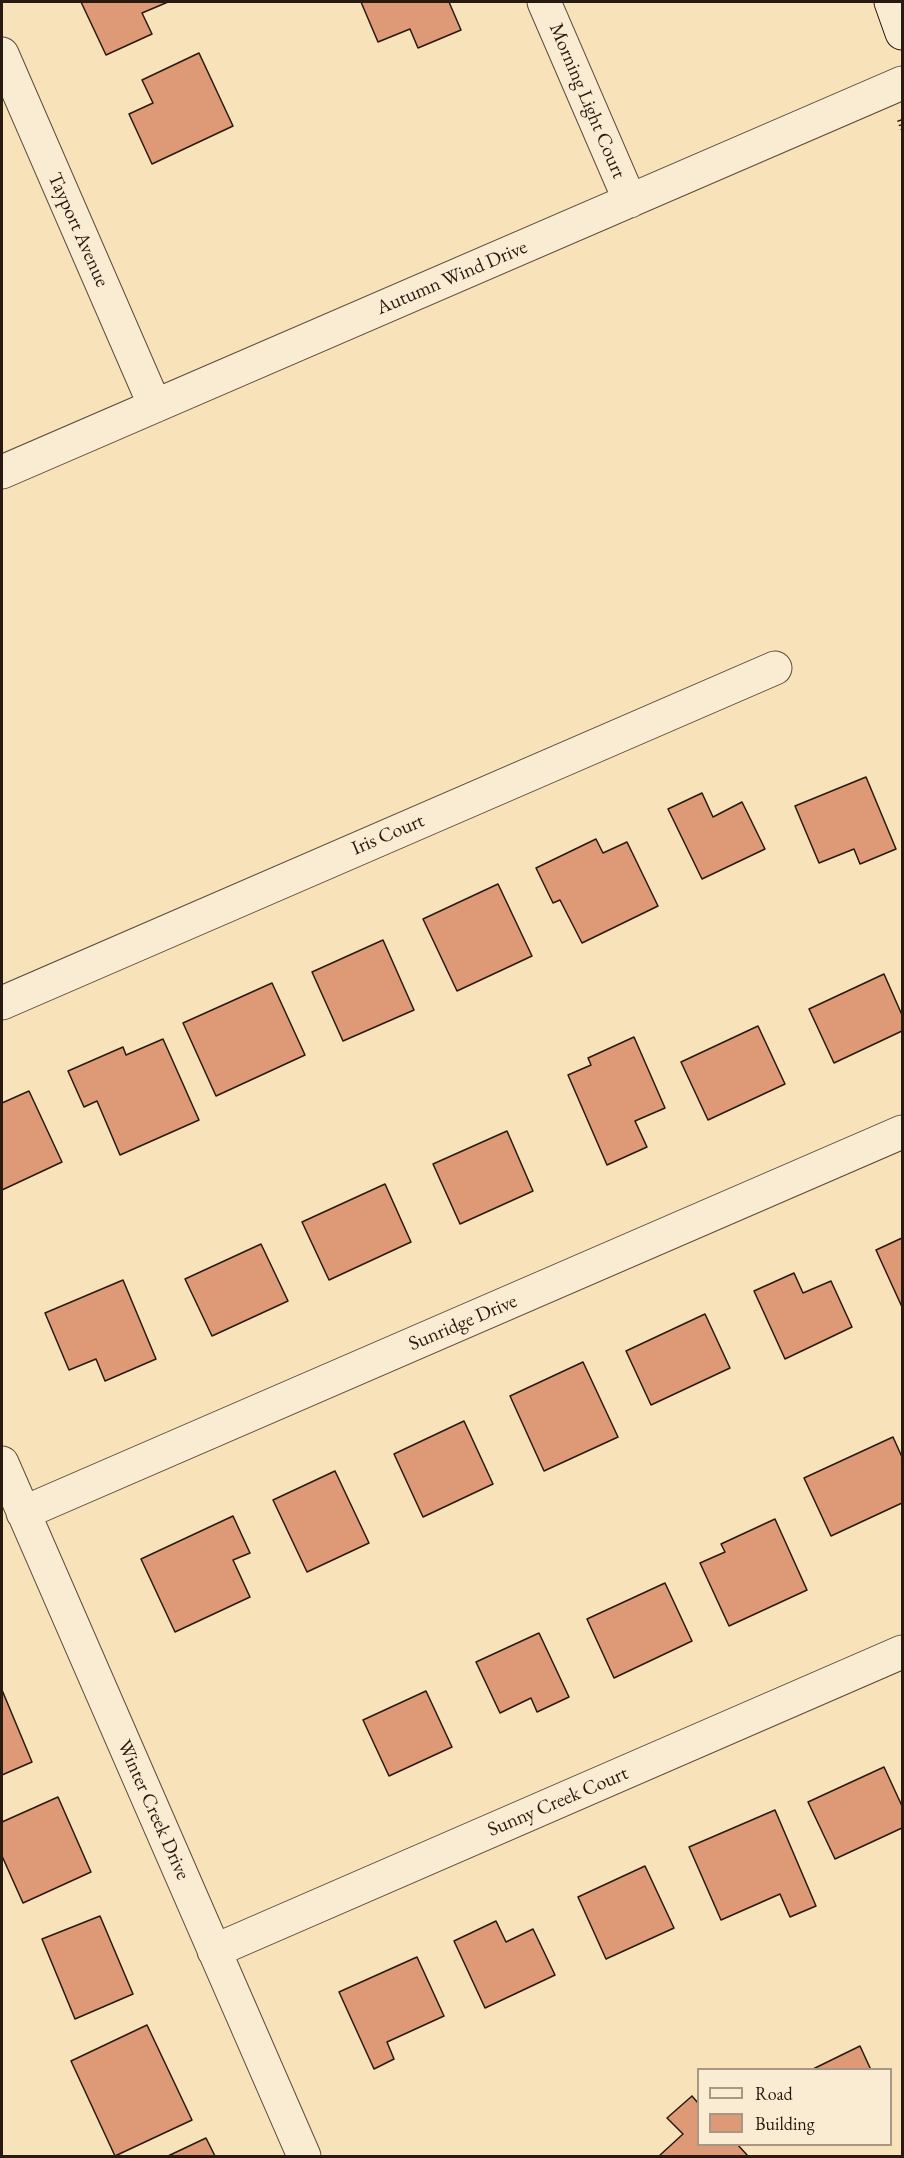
<!DOCTYPE html>
<html>
<head>
<meta charset="utf-8">
<style>
  body { margin:0 }
  #map { position:relative; width:904px; height:2158px; overflow:hidden; background:#f8e2b9; font-family:"EB Garamond",serif }
  canvas { display:block }
  .frame { position:absolute; inset:0; border:3px solid #281911; pointer-events:none }
  .legend { position:absolute; left:697px; top:2068px; width:195px; height:78px; box-sizing:border-box; background:#faecd2; border:2px solid #a69885; margin:0; padding:8px 10px; list-style:none; font-size:18px; color:#281911 }
  .legend li { display:flex; align-items:center; gap:12px; height:30px }
  .legend b { width:30px; border:2px solid #a69885 }
</style>
</head>
<body>
<div id="map">
<canvas width="904" height="2158"></canvas>
<div class="frame"></div>
<ul class="legend">
<li><b style="height:8px;background:#faecd2"></b>Road</li>
<li><b style="height:16px;background:#de9977"></b>Building</li>
</ul>
</div>
<script>
const c = document.querySelector('canvas').getContext('2d');
c.lineJoin = 'round';
function fillPath(path, color) {
  c.fillStyle = color;
  c.fill(path, 'evenodd');
}
function toPath(rows) {
  const path = new Path2D();
  for (const r of rows) {
    path.moveTo(r[0], r[1]);
    for (let i = 2; i < r.length; i += 2) path.lineTo(r[i], r[i + 1]);
  }
  return path;
}
function stroke(path, color, width, dash) {
  c.strokeStyle = color;
  c.lineWidth = width;
  c.lineCap = dash ? 'butt' : 'round';
  c.setLineDash(dash || []);
  c.stroke(path);
}
function write(font, color, halo, rows, align = 'center') {
  c.font = font + ' "EB Garamond",serif';
  c.lineWidth = 5;
  c.setLineDash([]);
  c.textBaseline = 'middle';
  c.strokeStyle = halo;
  c.fillStyle = color;
  for (const [text, x, y, turn = 0] of rows) {
    c.save();
    c.translate(x, y);
    c.rotate((+turn || 0) * Math.PI / 180);
    c.textAlign = isNaN(turn) ? turn : align;
    if (halo) c.strokeText(text, 0, 0);
    c.fillText(text, 0, 0);
    c.restore();
  }
}
const building = toPath([
  [81,2,168,2,142,13,152,34,106,55,81,2],
  [361,2,449,2,461,30,418,48,410,29,378,42,361,2],
  [199,53,233,126,152,164,129,114,153,103,142,80,199,53],
  [866,777,896,849,860,864,854,849,819,863,795,806,866,777],
  [702,793,713,817,742,802,765,849,702,879,668,809,702,793],
  [596,839,603,853,627,842,658,906,582,943,560,900,553,903,536,868,596,839],
  [498,884,532,956,457,991,423,919,498,884],
  [383,940,414,1010,343,1041,312,972,383,940],
  [884,974,902,1015,902,1031,834,1063,809,1009,884,974],
  [272,983,305,1055,216,1096,183,1023,272,983],
  [758,1026,785,1084,708,1120,681,1062,758,1026],
  [634,1037,665,1108,635,1121,647,1147,607,1165,568,1075,591,1065,588,1058,634,1037],
  [163,1039,199,1120,120,1155,97,1101,84,1107,68,1071,123,1047,126,1055,163,1039],
  [29,1091,62,1162,2,1190,2,1103,29,1091],
  [507,1131,533,1191,460,1224,433,1164,507,1131],
  [385,1184,411,1242,329,1280,302,1222,385,1184],
  [902,1238,902,1307,876,1250,902,1238],
  [261,1244,288,1301,212,1336,185,1279,261,1244],
  [794,1273,803,1293,831,1281,852,1327,785,1359,754,1291,794,1273],
  [123,1280,156,1359,105,1381,96,1359,69,1370,45,1313,123,1280],
  [705,1314,730,1368,651,1405,626,1351,705,1314],
  [583,1362,618,1437,544,1471,510,1396,583,1362],
  [464,1421,493,1484,423,1517,394,1454,464,1421],
  [893,1437,902,1457,902,1503,831,1536,804,1478,893,1437],
  [335,1471,369,1543,307,1572,273,1500,335,1471],
  [233,1516,250,1553,233,1560,250,1597,175,1632,141,1559,233,1516],
  [775,1519,807,1590,729,1626,700,1563,725,1552,721,1544,775,1519],
  [665,1583,692,1641,614,1678,587,1619,665,1583],
  [539,1633,569,1697,537,1712,531,1698,500,1713,476,1662,539,1633],
  [2,1690,32,1762,2,1775,2,1690],
  [426,1691,452,1747,389,1776,363,1720,426,1691],
  [884,1767,902,1806,902,1828,835,1859,808,1802,884,1767],
  [58,1797,91,1872,23,1903,2,1856,2,1822,58,1797],
  [775,1810,816,1906,790,1917,780,1894,721,1920,689,1847,775,1810],
  [645,1866,674,1928,606,1959,578,1897,645,1866],
  [100,1916,133,1994,75,2019,42,1939,100,1916],
  [496,1921,506,1942,533,1929,555,1975,485,2008,454,1941,496,1921],
  [417,1957,444,2016,387,2042,394,2059,374,2069,339,1992,417,1957],
  [147,2025,192,2120,115,2156,71,2061,147,2025],
  [860,2046,871,2070,811,2070,860,2046],
  [692,2096,698,2103,698,2144,737,2144,748,2156,659,2156,683,2134,667,2118,692,2096],
  [206,2138,215,2156,168,2156,206,2138]
]);
const path = toPath([
  [899,120,902,129]
]);
const street = toPath([
  [544,2,630,201],
  [2,54,155,406],
  [2,472,902,83],
  [2,1003,775,668],
  [2,1463,304,2156],
  [23,1513,902,1132],
  [214,1951,902,1652]
]);
const secondary = toPath([
  [891,2,902,33]
]);
const streetNames = [
  ["Morning Light Court",587,101,67],
  ["Tayport Avenue",78,230,66],
  ["Autumn Wind Drive",452,278,-23],
  ["Iris Court",388,835,-23],
  ["Sunridge Drive",463,1323,-23],
  ["Sunny Creek Court",558,1802,-23],
  ["Winter Creek Drive",153,1810,66]
];
fillPath(building, '#de9977');
stroke(building, '#281911', 1.5);
stroke(street, '#5c4b3b', 35);
stroke(secondary, '#281911', 35);
stroke(path, '#281911', 4, [1.5, 3]);
stroke(street, '#faecd2', 33);
stroke(secondary, '#faecd2', 33);
write('20px', '#281911', '#faecd2', streetNames);
</script>
</body>
</html>
